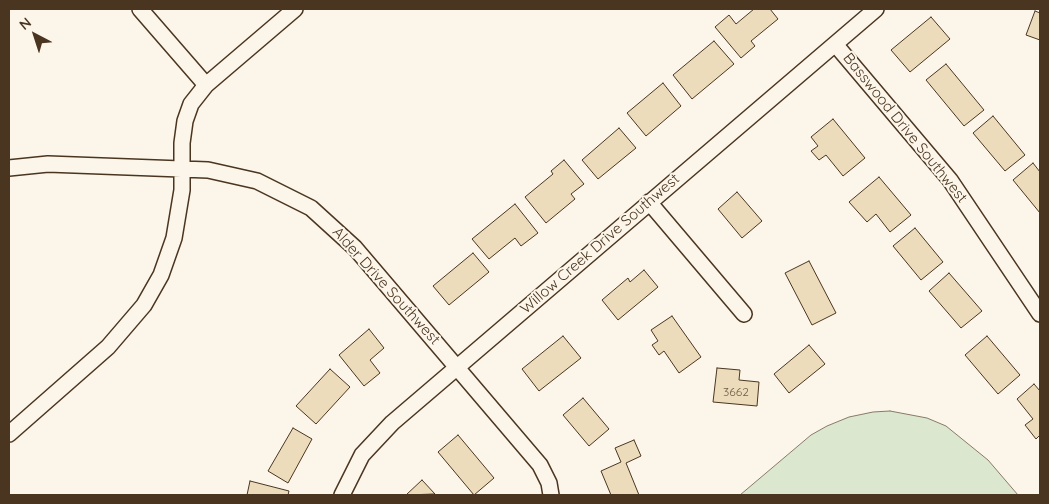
<!DOCTYPE html>
<html>
<head>
<meta charset="utf-8">
<style>
  body { margin:0 }
  #map { position:relative; width:1049px; height:504px; overflow:hidden; background:#fbf6e9; font-family:Quicksand,sans-serif }
  canvas { display:block }
  .frame { position:absolute; inset:0; border:10px solid #4a3520; pointer-events:none }
  .north { position:absolute; left:10px; top:10px; width:50px; height:50px; -webkit-text-stroke:4px #fbf6e9; paint-order:stroke; rotate:320deg; font-size:14px; font-weight:700; line-height:20px; text-align:center; color:#4a3520 }
  .north::after { content:''; display:block; margin:auto; width:18px; height:22px; background:#4a3520; clip-path:polygon(50% 0,100% 100%,50% 72%,0 100%) }
</style>
</head>
<body>
<div id="map">
<canvas width="1049" height="504"></canvas>
<div class="frame"></div>
<div class="north">N</div>
</div>
<script>
const c = document.querySelector('canvas').getContext('2d');
c.lineJoin = 'round';
function fillPath(path, color) {
  c.fillStyle = color;
  c.fill(path, 'evenodd');
}
function toPath(rows) {
  const path = new Path2D();
  for (const r of rows) {
    path.moveTo(r[0], r[1]);
    for (let i = 2; i < r.length; i += 2) path.lineTo(r[i], r[i + 1]);
  }
  return path;
}
function stroke(path, color, width, dash) {
  c.strokeStyle = color;
  c.lineWidth = width;
  c.lineCap = dash ? 'butt' : 'round';
  c.setLineDash(dash || []);
  c.stroke(path);
}
function write(font, color, halo, rows, align = 'center') {
  c.font = font + ' Quicksand,sans-serif';
  c.lineWidth = 4;
  c.setLineDash([]);
  c.textBaseline = 'middle';
  c.strokeStyle = halo;
  c.fillStyle = color;
  for (const [text, x, y, turn = 0] of rows) {
    c.save();
    c.translate(x, y);
    c.rotate((+turn || 0) * Math.PI / 180);
    c.textAlign = isNaN(turn) ? turn : align;
    if (halo) c.strokeText(text, 0, 0);
    c.fillText(text, 0, 0);
    c.restore();
  }
}
const green = toPath([
  [890,411,927,418,946,426,988,460,1018,495,740,495,811,435,827,426,849,417,873,412,890,411]
]);
const building = toPath([
  [754,9,770,9,778,19,751,41,755,46,741,58,715,27,729,15,736,24,754,9],
  [1035,11,1040,13,1040,40,1026,35,1035,11],
  [931,17,950,39,910,72,891,50,931,17],
  [714,41,734,64,692,99,673,75,714,41],
  [946,64,984,110,964,126,926,80,946,64],
  [663,83,681,106,646,136,627,113,663,83],
  [993,116,1025,155,1005,171,973,133,993,116],
  [833,119,865,158,843,176,826,155,819,160,811,151,818,146,811,137,833,119],
  [619,128,636,148,598,179,582,160,619,128],
  [564,160,584,184,571,194,575,199,546,223,525,197,553,174,551,171,564,160],
  [1033,163,1040,172,1040,213,1013,180,1033,163],
  [879,177,911,215,890,232,876,214,867,222,849,202,879,177],
  [737,192,762,221,742,238,718,209,737,192],
  [515,204,538,233,521,246,515,238,489,259,472,239,515,204],
  [915,228,943,262,921,280,893,246,915,228],
  [473,253,489,272,449,305,433,286,473,253],
  [809,261,836,313,812,325,785,273,809,261],
  [644,270,658,287,618,320,602,300,628,278,630,282,644,270],
  [949,273,982,311,961,328,929,291,949,273],
  [672,316,701,357,679,373,664,351,659,355,652,345,658,341,651,330,672,316],
  [369,329,384,348,370,360,380,373,364,386,339,355,369,329],
  [563,336,581,358,539,391,522,369,563,336],
  [987,336,1020,375,998,394,965,355,987,336],
  [809,345,825,364,789,393,774,374,809,345],
  [717,368,740,370,739,380,759,382,757,406,713,402,717,368],
  [330,369,350,387,316,424,296,406,330,369],
  [1034,384,1040,391,1040,435,1036,439,1025,425,1033,419,1017,399,1034,384],
  [583,398,609,429,589,446,563,415,583,398],
  [293,428,312,439,288,483,268,471,293,428],
  [458,435,494,478,474,495,438,452,458,435],
  [634,440,641,456,626,463,639,495,611,495,601,471,621,462,615,448,634,440],
  [422,480,435,494,406,495,422,480],
  [250,481,289,491,288,495,247,495,250,481]
]);
const minor = toPath([
  [140,9,206,85],
  [835,44,950,180,1040,314],
  [9,168,48,164,208,170,257,181,311,208,355,248,540,465,549,483,551,495],
  [649,202,744,314],
  [9,434,108,347,144,305,161,275,174,238,182,190,182,143,185,121,191,104,206,85,295,9],
  [342,495,362,455,392,423,876,9]
]);
const numberNames = [
  ["3662",736,392]
];
const streetNames = [
  ["Basswood Drive Southwest",905,128,51],
  ["Willow Creek Drive Southwest",600,244,-41],
  ["Alder Drive Southwest",386,286,48]
];
fillPath(green, '#dce7d0');
stroke(green, '#887966', 1);
fillPath(building, '#ecdcbc');
stroke(building, '#4a3520', 1);
stroke(minor, '#4a3520', 18);
stroke(minor, '#fbf6e9', 15);
write('12px', '#725f47', null, numberNames);
write('15px', '#4a3520', '#fbf6e9', streetNames);
</script>
</body>
</html>
